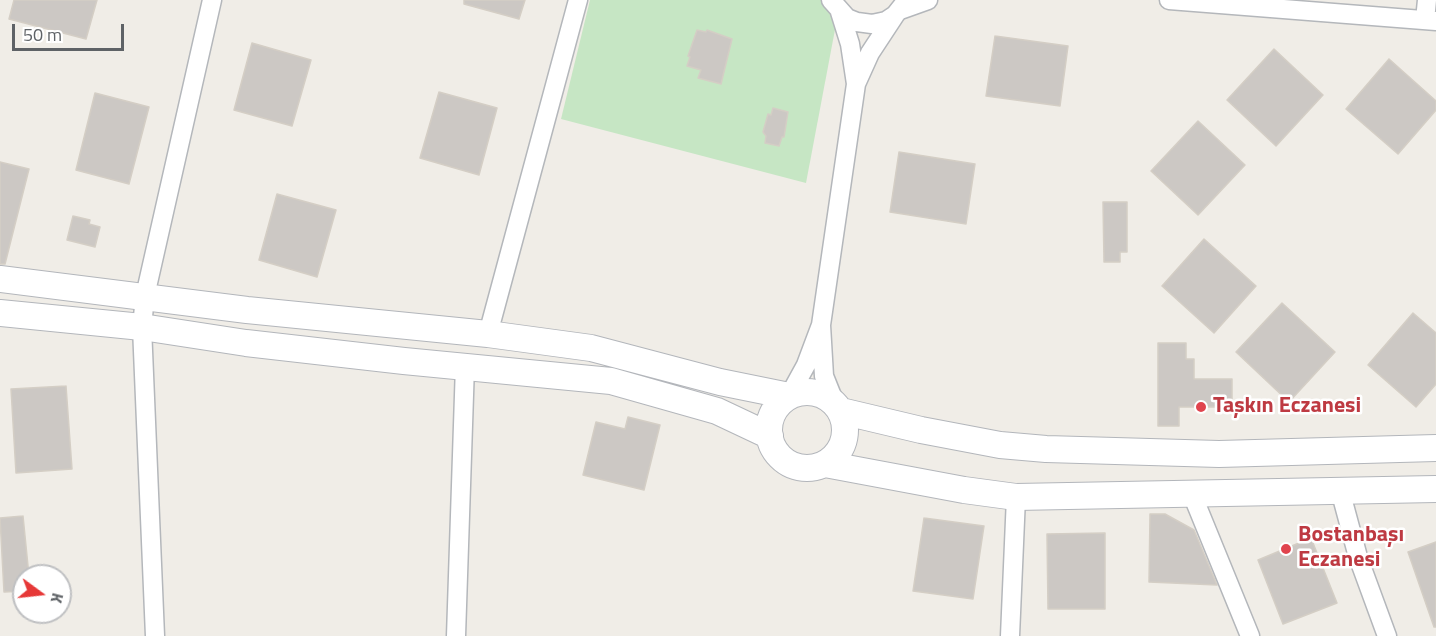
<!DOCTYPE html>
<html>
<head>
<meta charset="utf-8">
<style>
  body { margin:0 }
  #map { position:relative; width:1436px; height:636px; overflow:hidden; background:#f0ede7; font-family:"Titillium Web",sans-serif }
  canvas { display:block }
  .north { position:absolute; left:12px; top:564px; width:60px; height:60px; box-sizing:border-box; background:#fff; border:2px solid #bfc0c2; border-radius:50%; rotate:105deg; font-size:16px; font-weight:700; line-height:24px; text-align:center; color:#5e6266 }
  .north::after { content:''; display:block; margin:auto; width:21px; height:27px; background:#e63837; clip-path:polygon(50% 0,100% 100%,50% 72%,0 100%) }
  .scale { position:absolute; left:12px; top:24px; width:112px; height:27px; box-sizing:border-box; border:3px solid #5e6266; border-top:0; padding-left:8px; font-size:18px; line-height:21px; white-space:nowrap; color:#5e6266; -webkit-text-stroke:4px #fff; paint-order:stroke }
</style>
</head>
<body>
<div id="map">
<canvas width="1436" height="636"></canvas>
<div class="north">K</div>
<div class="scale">50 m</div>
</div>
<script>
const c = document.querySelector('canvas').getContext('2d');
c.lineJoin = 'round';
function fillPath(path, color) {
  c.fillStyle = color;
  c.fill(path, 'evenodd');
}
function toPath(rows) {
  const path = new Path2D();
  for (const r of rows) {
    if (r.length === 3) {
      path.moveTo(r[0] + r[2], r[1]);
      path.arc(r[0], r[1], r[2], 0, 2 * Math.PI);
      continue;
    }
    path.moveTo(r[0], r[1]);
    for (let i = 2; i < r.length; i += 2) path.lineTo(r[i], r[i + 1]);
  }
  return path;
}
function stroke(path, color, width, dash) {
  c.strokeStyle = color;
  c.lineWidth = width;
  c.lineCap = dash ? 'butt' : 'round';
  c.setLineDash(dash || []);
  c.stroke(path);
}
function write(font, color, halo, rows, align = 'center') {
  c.font = font + ' "Titillium Web",sans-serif';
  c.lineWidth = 5;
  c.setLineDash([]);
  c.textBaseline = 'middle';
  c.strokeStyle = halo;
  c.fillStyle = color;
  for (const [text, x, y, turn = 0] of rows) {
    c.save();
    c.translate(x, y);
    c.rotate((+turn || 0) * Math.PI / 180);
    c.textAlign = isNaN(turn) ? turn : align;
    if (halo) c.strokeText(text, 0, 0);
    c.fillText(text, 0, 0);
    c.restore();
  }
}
const green = toPath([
  [590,0,822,0,837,19,806,183,561,119]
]);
const building = toPath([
  [14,0,97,0,86,39,9,19,14,0],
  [464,0,525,0,519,19,464,4,464,0],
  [697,30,706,32,707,30,732,39,721,84,698,78,701,70,687,66,690,57,688,56,697,30],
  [995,36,1068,46,1060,106,986,96,995,36],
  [252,43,311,60,292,126,234,110,252,43],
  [1274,49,1323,95,1276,146,1227,100,1274,49],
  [1389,59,1436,101,1436,110,1398,154,1346,109,1389,59],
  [439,92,497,108,479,175,420,158,439,92],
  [95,93,149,107,129,184,76,170,95,93],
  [773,108,788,112,784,137,782,137,779,146,765,143,766,136,763,132,768,114,771,115,773,108],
  [1198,121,1245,165,1198,215,1151,171,1198,121],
  [899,152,975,164,966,224,890,212,899,152],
  [0,162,29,169,5,264,0,264,0,162],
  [277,194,336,210,317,277,259,260,277,194],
  [1103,202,1127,202,1127,252,1120,252,1120,262,1104,262,1103,202],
  [73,216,90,220,89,224,100,227,95,247,67,240,73,216],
  [1204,239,1256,286,1214,333,1162,286,1204,239],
  [1282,303,1335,352,1289,402,1236,352,1282,303],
  [1413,313,1436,333,1436,384,1416,407,1368,365,1413,313],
  [1158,343,1186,343,1186,359,1194,359,1194,379,1232,379,1232,407,1179,407,1179,426,1158,426,1158,343],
  [66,386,72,469,16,473,11,389,66,386],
  [628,417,660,425,644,490,583,475,596,422,625,429,628,417],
  [1150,514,1165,514,1194,530,1217,585,1149,582,1150,514],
  [23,516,29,576,24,576,24,591,4,592,0,518,23,516],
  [924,518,984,526,973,599,913,591,924,518],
  [1105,533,1105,609,1048,609,1047,534,1105,533],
  [1311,538,1337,603,1283,624,1258,560,1311,538],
  [1436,542,1436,627,1434,627,1408,552,1436,542]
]);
const minor = toPath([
  [831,0,847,18,857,22,872,24,886,21,895,15,907,0],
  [1169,0,1436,21],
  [900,10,928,0],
  [840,12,850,44,856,84],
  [1425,20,1427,0],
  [821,325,856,84,870,53,895,15],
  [488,334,578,0],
  [789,396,806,365,821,325,824,376,834,401],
  [1340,490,1358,557,1387,636],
  [1192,494,1250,636],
  [155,636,142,327,145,296,212,0],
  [456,636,465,365],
  [1010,636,1016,497]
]);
const secondary = toPath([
  [0,279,247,310,488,334,591,348,720,382,789,396],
  [0,313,142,327,246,343,404,361,611,381,717,411,770,436],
  [807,430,38],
  [841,411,921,430,1000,445,1046,449,1219,454,1436,448],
  [825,464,964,490,1016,497,1436,489]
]);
const markers = [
  [1201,407,6,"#e0444e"],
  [1286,549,6,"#e0444e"]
];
const healthNames = [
  ["Taşkın Eczanesi",1213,407],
  ["Bostanbaşı",1298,536],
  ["Eczanesi",1298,561]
];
fillPath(green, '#c6e6c4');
fillPath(building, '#ccc8c4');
stroke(building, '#d4cec5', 1.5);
stroke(minor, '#b4b7bb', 21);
stroke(secondary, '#b3b6bb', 28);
stroke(minor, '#fff', 18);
stroke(secondary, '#fff', 26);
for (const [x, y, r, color] of markers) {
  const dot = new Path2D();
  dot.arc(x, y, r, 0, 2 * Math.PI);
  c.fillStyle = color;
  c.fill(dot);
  stroke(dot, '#fff', 2);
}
write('bold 22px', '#be3a42', '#fff', healthNames, 'left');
</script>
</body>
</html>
